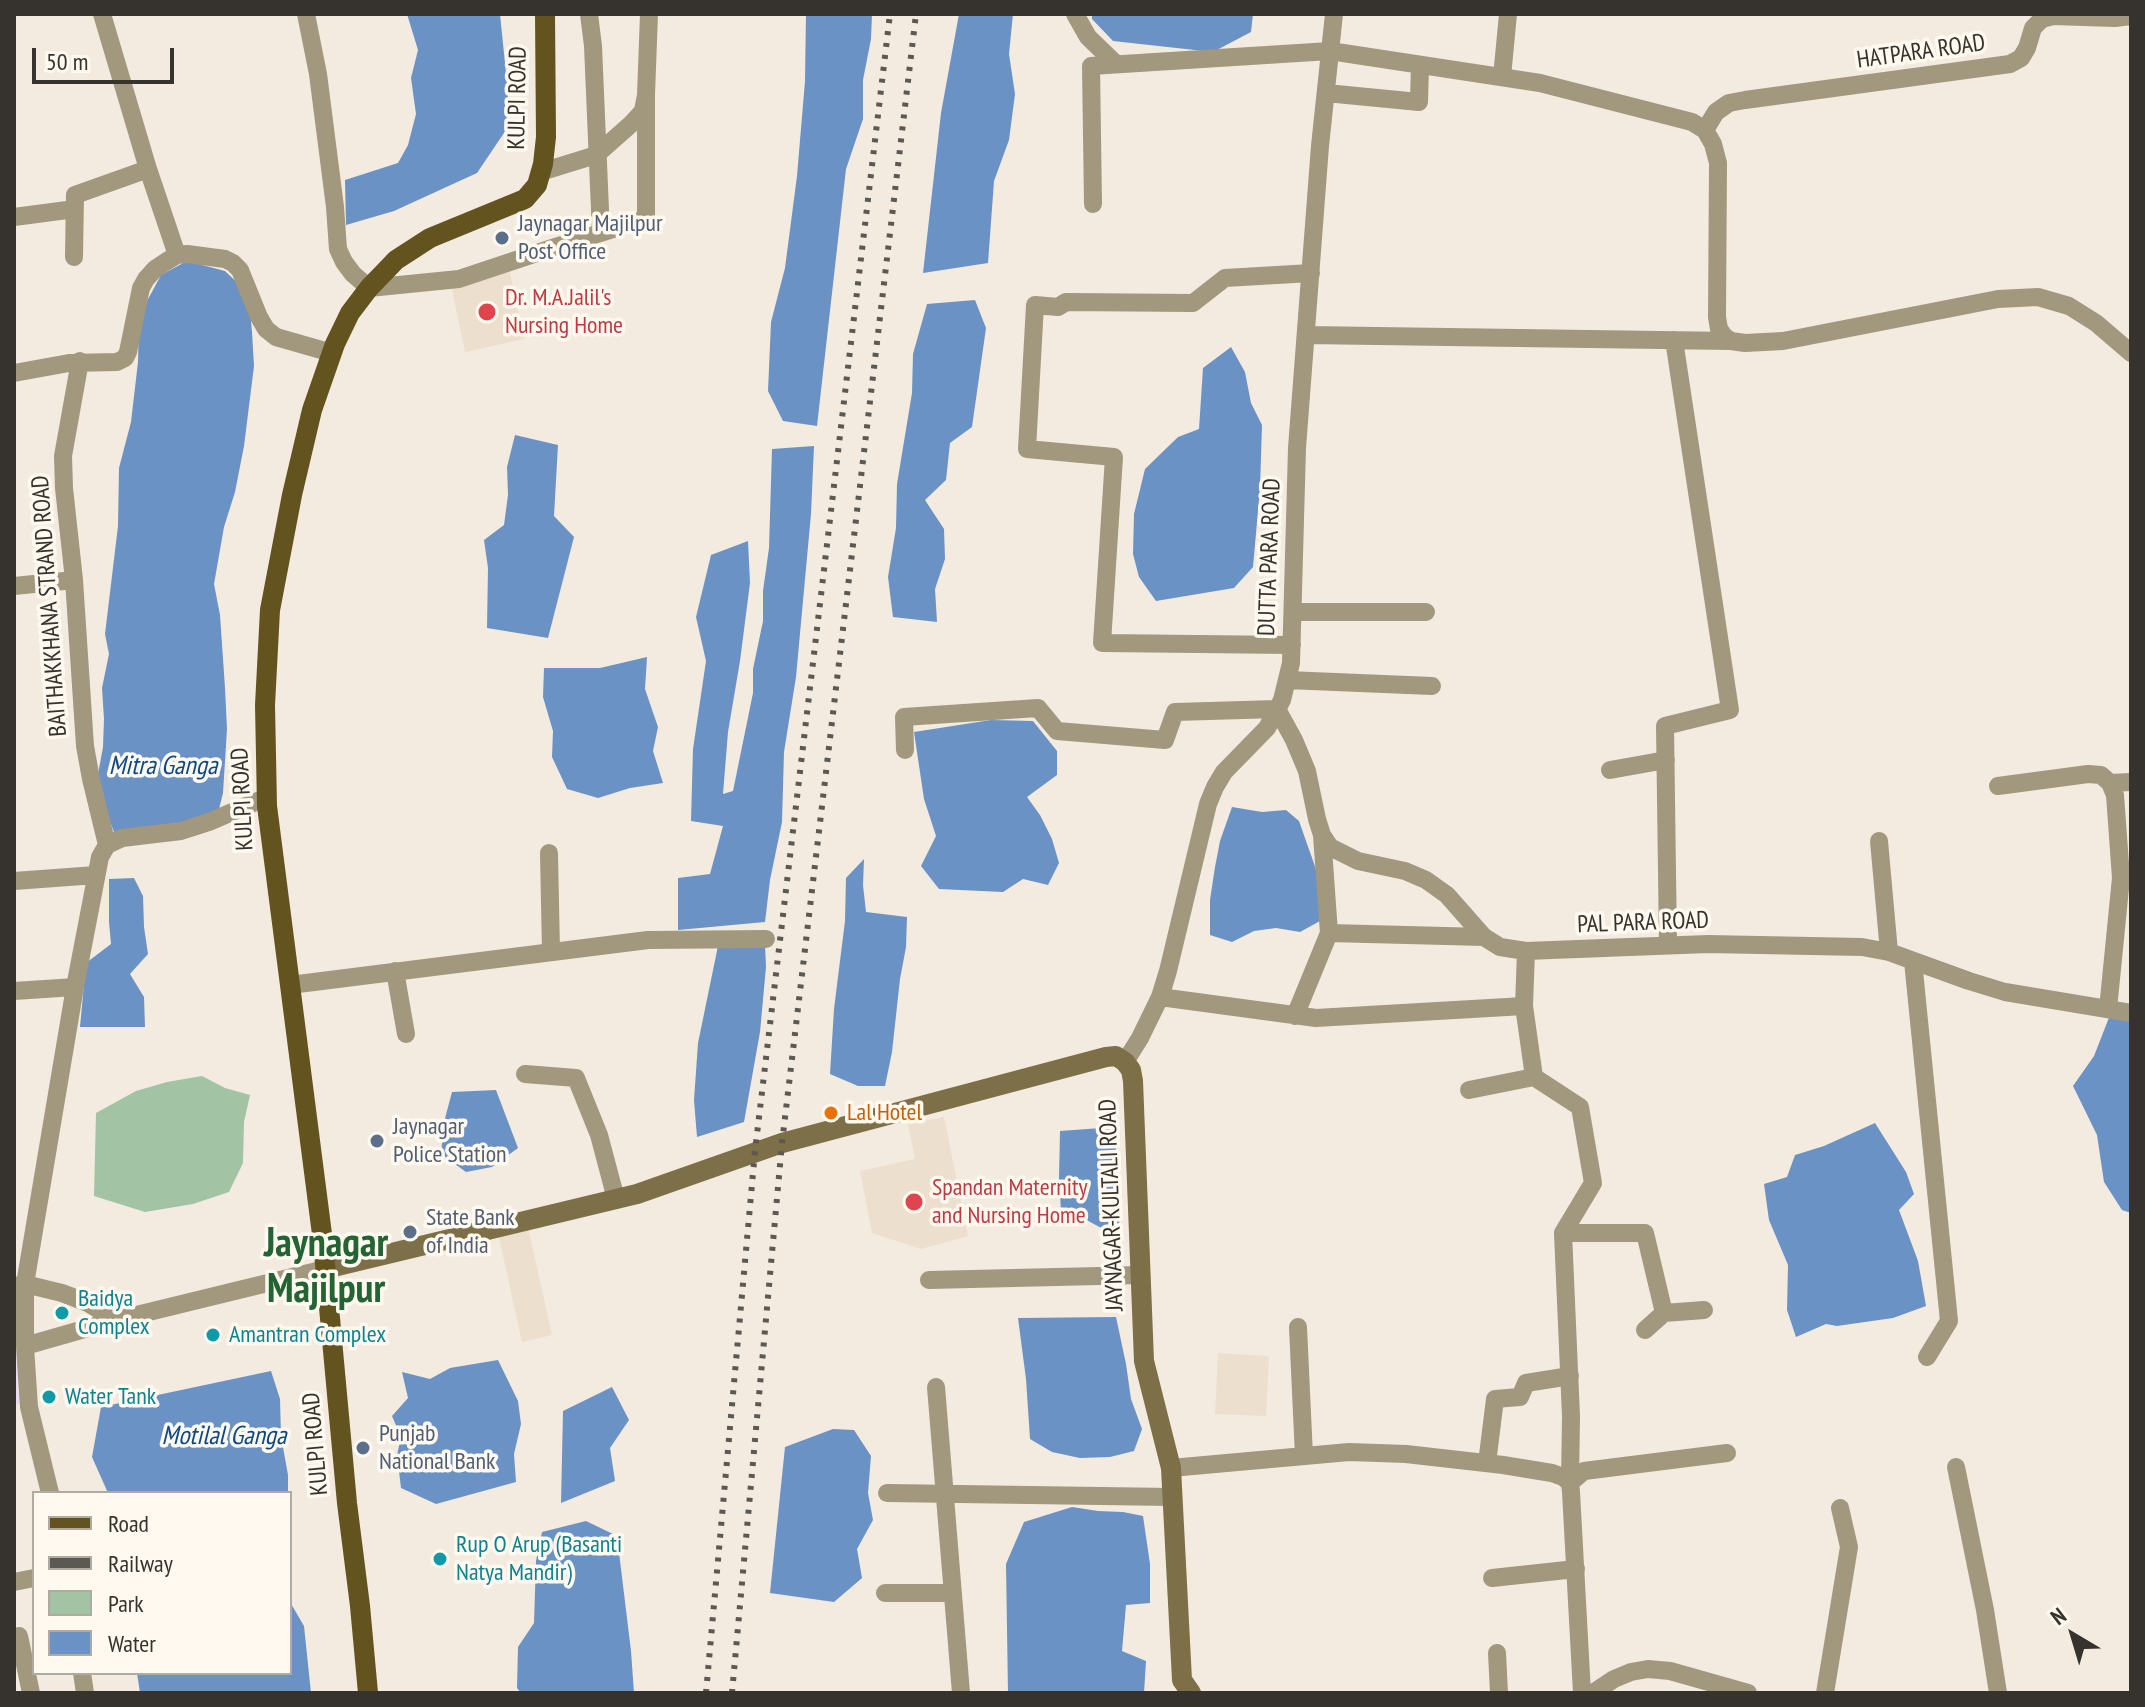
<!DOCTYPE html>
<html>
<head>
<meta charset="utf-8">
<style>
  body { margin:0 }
  #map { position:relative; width:2145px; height:1707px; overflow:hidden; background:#f3ebe0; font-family:"PT Sans Narrow",sans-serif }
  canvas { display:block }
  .frame { position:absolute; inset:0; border:16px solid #36332e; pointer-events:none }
  .legend { position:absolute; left:32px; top:1491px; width:260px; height:184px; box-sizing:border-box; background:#fff9ef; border:2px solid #afaaa2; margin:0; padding:10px 14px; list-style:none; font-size:24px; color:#36332e }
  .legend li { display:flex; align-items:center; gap:16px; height:40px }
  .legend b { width:40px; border:2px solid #afaaa2 }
  .north { position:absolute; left:2033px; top:1595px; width:80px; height:80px; -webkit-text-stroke:6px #fff9ef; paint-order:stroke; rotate:322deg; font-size:22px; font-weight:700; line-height:32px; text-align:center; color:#36332e }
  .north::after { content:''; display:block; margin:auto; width:28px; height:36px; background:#36332e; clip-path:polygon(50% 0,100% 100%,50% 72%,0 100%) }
  .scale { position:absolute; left:32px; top:48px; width:142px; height:36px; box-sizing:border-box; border:4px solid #36332e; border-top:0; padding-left:10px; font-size:24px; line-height:28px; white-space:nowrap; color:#36332e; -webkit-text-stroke:6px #fff9ef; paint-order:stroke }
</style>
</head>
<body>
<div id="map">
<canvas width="2145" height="1707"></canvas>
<div class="frame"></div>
<ul class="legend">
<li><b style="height:10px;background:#63531e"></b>Road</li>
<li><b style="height:10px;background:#5c5852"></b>Railway</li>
<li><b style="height:22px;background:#a2c4a4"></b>Park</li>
<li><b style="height:22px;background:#6a92c4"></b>Water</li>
</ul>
<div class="north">N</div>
<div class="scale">50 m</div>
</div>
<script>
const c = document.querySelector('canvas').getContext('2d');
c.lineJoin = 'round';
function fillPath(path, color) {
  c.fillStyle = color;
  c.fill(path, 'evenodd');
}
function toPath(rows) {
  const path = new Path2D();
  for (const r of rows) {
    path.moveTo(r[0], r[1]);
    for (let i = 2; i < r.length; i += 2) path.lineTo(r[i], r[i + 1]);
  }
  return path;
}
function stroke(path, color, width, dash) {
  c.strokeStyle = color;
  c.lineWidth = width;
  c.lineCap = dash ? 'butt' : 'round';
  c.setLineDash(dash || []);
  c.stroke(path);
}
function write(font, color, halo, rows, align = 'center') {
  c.font = font + ' "PT Sans Narrow",sans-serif';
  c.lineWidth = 7;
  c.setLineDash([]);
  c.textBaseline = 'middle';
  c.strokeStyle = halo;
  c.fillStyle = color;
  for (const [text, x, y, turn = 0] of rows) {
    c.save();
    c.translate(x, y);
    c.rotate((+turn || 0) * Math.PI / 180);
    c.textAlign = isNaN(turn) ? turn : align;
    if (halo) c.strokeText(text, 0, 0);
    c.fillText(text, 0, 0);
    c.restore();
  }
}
const built = toPath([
  [510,272,524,339,465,352,451,285],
  [944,1117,968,1236,921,1249,872,1233,860,1171,915,1159,908,1124],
  [528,1227,552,1335,522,1342,498,1233],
  [1218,1353,1269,1356,1266,1416,1215,1414]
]);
const education = toPath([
  [21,1289,20,1404,14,1405,14,1290]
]);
const green = toPath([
  [202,1076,225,1088,250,1095,244,1122,243,1163,229,1192,193,1204,145,1212,94,1196,96,1113,136,1091,167,1082]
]);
const water = toPath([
  [407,14,500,14,508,93,506,130,477,173,394,211,346,225,345,180,398,163,408,145,416,114,411,78,418,50],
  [806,14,872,14,871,39,863,80,863,119,846,169,817,426,783,421,768,391,771,322,785,268,797,176,805,81],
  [959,14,1013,14,1009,54,1015,94,1009,140,994,181,988,263,923,273,941,113],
  [1092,14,1253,14,1251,32,1213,52,1113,41,1092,19],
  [187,261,225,271,245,290,250,310,252,332,254,366,244,446,235,492,224,527,214,584,220,615,225,688,227,729,223,793,218,813,175,830,114,832,96,785,103,747,104,719,102,688,109,654,105,634,118,526,119,468,131,422,138,362,139,316,161,275],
  [975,300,986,328,972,427,950,443,946,480,925,500,944,529,945,559,935,589,937,622,893,617,888,577,896,528,897,484,912,393,913,354,927,304],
  [1231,347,1245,372,1251,403,1262,425,1260,488,1253,567,1234,588,1156,601,1139,577,1133,554,1134,514,1145,469,1178,437,1199,429,1203,368],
  [515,435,558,445,554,516,574,537,548,638,487,628,488,568,484,540,504,525,508,495,507,467],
  [814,446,811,514,796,677,784,752,782,822,770,880,765,922,678,930,678,878,710,874,723,826,691,821,693,749,706,661,696,617,711,555,748,541,750,583,740,661,728,732,723,794,733,791,753,693,753,669,763,621,763,591,769,548,772,449],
  [647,657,645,689,658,727,653,751,663,783,630,788,598,798,567,789,552,757,553,731,543,697,544,668,600,668],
  [991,720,1033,721,1057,751,1057,775,1027,797,1040,815,1052,839,1059,863,1048,885,1023,879,1003,892,939,889,921,866,936,836,924,799,914,732],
  [1232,807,1262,812,1286,810,1299,821,1318,875,1320,921,1300,932,1276,928,1254,931,1232,942,1210,935,1210,900,1215,867,1220,841],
  [864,859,863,885,866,912,907,917,906,947,900,979,892,1052,885,1086,858,1086,830,1074,834,1009,845,921,846,878],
  [134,878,143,896,144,927,148,954,130,974,144,997,145,1027,80,1027,86,963,111,944,109,922,109,879],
  [765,945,766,967,760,1032,744,1122,697,1137,694,1100,698,1043,718,946],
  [2110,1015,2131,1020,2131,1213,2122,1210,2104,1182,2097,1135,2073,1086,2094,1056],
  [496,1090,518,1148,492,1167,466,1172,441,1154,444,1122,452,1092],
  [1875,1123,1906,1172,1914,1194,1899,1210,1918,1261,1926,1306,1893,1318,1837,1326,1826,1324,1796,1337,1787,1310,1788,1265,1769,1220,1764,1184,1787,1177,1795,1155,1824,1146],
  [1115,1127,1120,1238,1079,1216,1061,1210,1059,1178,1060,1131],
  [1116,1317,1126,1364,1131,1399,1142,1429,1134,1451,1110,1457,1080,1458,1052,1452,1030,1439,1026,1379,1018,1318],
  [498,1360,518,1401,521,1424,514,1454,516,1482,436,1504,401,1488,397,1455,401,1437,392,1416,408,1398,402,1372,430,1379,450,1368],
  [271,1371,280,1399,281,1436,288,1475,288,1493,108,1493,92,1457,101,1407],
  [612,1387,629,1420,610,1448,615,1481,561,1503,563,1411],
  [833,1429,854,1430,871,1456,868,1493,873,1520,857,1549,862,1578,834,1602,770,1593,785,1447],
  [1072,1507,1098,1511,1123,1512,1143,1516,1150,1564,1150,1603,1126,1605,1122,1651,1146,1661,1144,1693,1008,1693,1006,1564,1024,1522],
  [586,1521,617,1536,631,1651,634,1693,521,1693,517,1688,518,1647,534,1623,536,1561,542,1532],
  [290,1602,304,1626,311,1693,140,1693,137,1673,290,1673]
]);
const street = toPath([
  [102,14,148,169,177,255],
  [306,14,318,74,335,207,338,249,344,262,353,274,369,288,459,279,555,247,646,219,646,95],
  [589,14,593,46,601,233],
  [1075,14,1088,37,1116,64],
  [1502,77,1508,14],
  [1326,93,1419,102,1420,65],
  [1705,130,1716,112,1729,103,1745,100,2010,64,2021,58,2027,48,2033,28,2042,19,2053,16,2115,18,2131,16],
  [541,172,596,155,630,125,643,111,646,95,649,14],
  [1093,204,1091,66,1330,51,1540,83,1692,122,1705,130,1713,144,1718,163,1717,317,1719,329,1724,336,1731,341,1745,343,1783,341,1998,299,2038,297,2069,306,2096,323,2131,353],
  [14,217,75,209],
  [74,257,75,195,148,169],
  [1306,335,1731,341],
  [80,361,63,456,64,488,74,580,85,746,91,779,107,845],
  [14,373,69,363,117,362,125,358,128,352,141,288,146,279,155,269,167,261,177,255,187,254,225,259,233,263,240,270,259,317,266,329,276,337,332,353],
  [14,586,74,580],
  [1293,612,1426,612],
  [1292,645,1102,643,1114,457,1027,449,1035,305,1058,307,1066,302,1193,303,1225,278,1311,273],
  [1287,680,1432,686],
  [905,750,904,717,1038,708,1057,731,1165,740,1175,712,1277,709,1294,740,1307,771,1317,819,1322,835,1330,847,1358,861,1405,871,1426,880,1447,895,1484,937,1500,947,1526,951,1708,944,1862,947,1889,952,1969,981,2005,992,2131,1013],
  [1610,770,1666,760],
  [2110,783,2131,782],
  [1998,786,2088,774,2101,775,2110,783,2115,795,2121,878,2108,1009],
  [1879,841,1889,952],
  [549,853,551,952],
  [14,881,96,875],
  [1329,933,1484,937],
  [1668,945,1665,726,1730,710,1674,340],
  [1913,961,1949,1321,1927,1357],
  [395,971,406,1034],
  [290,985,648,940,766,939],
  [14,991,75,987],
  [1160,997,1316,1018,1524,1006,1526,951],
  [1524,1006,1534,1077,1580,1107,1593,1183,1563,1233,1571,1416,1570,1483],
  [1295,1016,1329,933,1322,835],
  [1125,1062,1140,1038,1160,997,1168,971,1208,804,1215,787,1224,772,1267,728,1282,700,1291,663,1297,448,1320,146,1334,14],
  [525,1074,576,1078,599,1135,616,1199],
  [1469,1090,1534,1077],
  [1563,1233,1645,1233,1664,1313,1645,1330],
  [929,1280,1141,1275],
  [15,1286,25,1284,62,1293,88,1303,116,1320],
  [1664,1313,1704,1310],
  [1298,1327,1304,1456],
  [25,1346,25,1284,75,987,100,857,107,845,122,838,181,831,209,822,267,797],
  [936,1387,961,1693],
  [1487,1463,1495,1399,1520,1397,1526,1383,1570,1376],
  [1956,1467,1985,1610,1998,1693],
  [1171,1468,1349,1452,1406,1454,1503,1465,1552,1473,1563,1477,1570,1483,1571,1492,1582,1693],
  [1570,1483,1584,1471,1727,1453],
  [50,1493,29,1407,25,1346,116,1320,325,1269],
  [887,1493,1172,1497],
  [1492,1578,1576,1569],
  [14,1582,34,1578],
  [885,1593,953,1593],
  [19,1636,31,1693],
  [1497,1653,1499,1693],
  [82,1673,85,1693],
  [1593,1693,1614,1679,1631,1672,1648,1669,1670,1671,1748,1693],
  [1825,1693,1849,1547,1840,1508]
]);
const secondary = toPath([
  [325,1269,637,1194,782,1143,1106,1057,1116,1056,1125,1062,1131,1070,1133,1081,1144,1361,1171,1468,1182,1680,1191,1693]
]);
const primary = toPath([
  [368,1693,360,1606,347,1503,323,1242,267,806,265,705,270,610,292,495,312,410,335,344,350,313,369,288,396,260,430,238,525,199,537,185,543,164,546,137,545,14]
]);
const rail = toPath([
  [706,1693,755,1151,890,14],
  [732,1693,782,1143,916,14]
]);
const markers = [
  [502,238,8,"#5c6f8a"],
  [487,312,10,"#e0444e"],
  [831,1113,8,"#e8710a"],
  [377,1141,8,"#5c6f8a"],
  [914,1202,10,"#e0444e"],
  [410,1232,8,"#5c6f8a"],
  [62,1313,8,"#0f9aa8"],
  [213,1335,8,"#0f9aa8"],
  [49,1397,8,"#0f9aa8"],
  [363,1448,8,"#5c6f8a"],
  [440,1559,8,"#0f9aa8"]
];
const streetNames = [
  ["HATPARA ROAD",1921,52,-8],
  ["KULPI ROAD",518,98,-89],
  ["DUTTA PARA ROAD",1270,557,-88],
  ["BAITHAKKHANA STRAND ROAD",50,606,-94],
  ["KULPI ROAD",243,799,-93],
  ["PAL PARA ROAD",1643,923,-2],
  ["JAYNAGAR-KULTALI ROAD",1112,1205,-92],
  ["KULPI ROAD",316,1444,-95]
];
const serviceNames = [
  ["Jaynagar Majilpur",518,224],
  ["Post Office",518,252],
  ["Jaynagar",393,1127],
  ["Police Station",393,1155],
  ["State Bank",426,1218],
  ["of India",426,1246],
  ["Punjab",379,1434],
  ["National Bank",379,1462]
];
const healthNames = [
  ["Dr. M.A.Jalil's",505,298],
  ["Nursing Home",505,326],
  ["Spandan Maternity",932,1188],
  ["and Nursing Home",932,1216]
];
const foodNames = [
  ["Lal Hotel",847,1113]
];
const cultureNames = [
  ["Baidya",78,1299],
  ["Complex",78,1327],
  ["Amantran Complex",229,1335],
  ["Water Tank",65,1397],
  ["Rup O Arup (Basanti",456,1545],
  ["Natya Mandir)",456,1573]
];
const waterNames = [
  ["Mitra Ganga",163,767],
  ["Motilal Ganga",224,1437]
];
const townNames = [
  ["Jaynagar",326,1245],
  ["Majilpur",326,1291]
];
fillPath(built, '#ecdfcd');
fillPath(education, '#ecdcef');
fillPath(green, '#a2c4a4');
fillPath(water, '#6a92c4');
stroke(street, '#a1987d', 18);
stroke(secondary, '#7d6f47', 20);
stroke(primary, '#63531e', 20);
stroke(rail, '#5c5852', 6, [4, 8]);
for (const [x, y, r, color] of markers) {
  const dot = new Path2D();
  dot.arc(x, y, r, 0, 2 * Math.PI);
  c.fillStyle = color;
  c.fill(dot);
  stroke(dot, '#fff9ef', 3);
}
write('24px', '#36332e', '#fff9ef', streetNames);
write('24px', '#4e5e75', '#fff9ef', serviceNames, 'left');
write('24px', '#be3a42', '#fff9ef', healthNames, 'left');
write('24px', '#c56008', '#fff9ef', foodNames, 'left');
write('24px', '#0d838f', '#fff9ef', cultureNames, 'left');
write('italic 26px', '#0e4986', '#fff9ef', waterNames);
write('bold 40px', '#246333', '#fff9ef', townNames);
</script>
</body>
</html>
